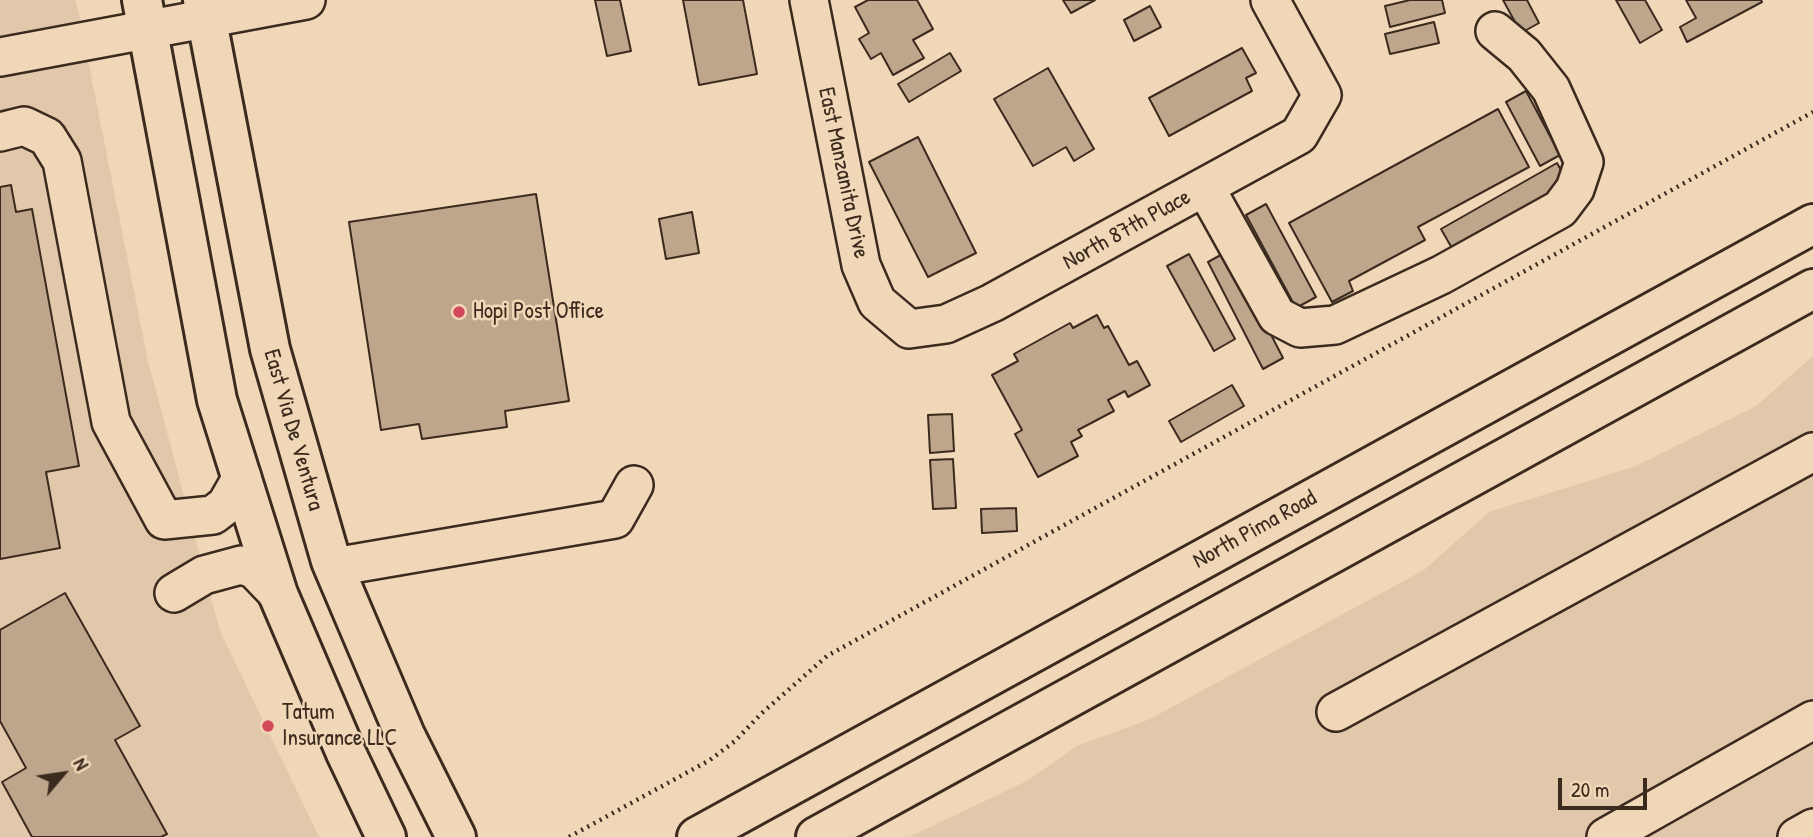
<!DOCTYPE html>
<html>
<head>
<meta charset="utf-8">
<style>
  body { margin:0 }
  #map { position:relative; width:1813px; height:837px; overflow:hidden; background:#f0d7b7; font-family:"Patrick Hand",sans-serif }
  canvas { display:block }
  .north { position:absolute; left:28px; top:739px; width:70px; height:70px; -webkit-text-stroke:5px #f0d7b7; paint-order:stroke; rotate:61deg; font-size:19px; font-weight:700; line-height:28px; text-align:center; color:#3b2a1e }
  .north::after { content:''; display:block; margin:auto; width:24px; height:32px; background:#3b2a1e; clip-path:polygon(50% 0,100% 100%,50% 72%,0 100%) }
  .scale { position:absolute; left:1558px; top:778px; width:89px; height:32px; box-sizing:border-box; border:4px solid #3b2a1e; border-top:0; padding-left:9px; font-size:21px; line-height:24px; white-space:nowrap; color:#3b2a1e; -webkit-text-stroke:5px #f0d7b7; paint-order:stroke }
</style>
</head>
<body>
<div id="map">
<canvas width="1813" height="837"></canvas>
<div class="north">N</div>
<div class="scale">20 m</div>
</div>
<script>
const c = document.querySelector('canvas').getContext('2d');
c.lineJoin = 'round';
function fillPath(path, color) {
  c.fillStyle = color;
  c.fill(path, 'evenodd');
}
function toPath(rows) {
  const path = new Path2D();
  for (const r of rows) {
    path.moveTo(r[0], r[1]);
    for (let i = 2; i < r.length; i += 2) path.lineTo(r[i], r[i + 1]);
  }
  return path;
}
function stroke(path, color, width, dash) {
  c.strokeStyle = color;
  c.lineWidth = width;
  c.lineCap = dash ? 'butt' : 'round';
  c.setLineDash(dash || []);
  c.stroke(path);
}
function write(font, color, halo, rows, align = 'center') {
  c.font = font + ' "Patrick Hand",sans-serif';
  c.lineWidth = 5;
  c.setLineDash([]);
  c.textBaseline = 'middle';
  c.strokeStyle = halo;
  c.fillStyle = color;
  for (const [text, x, y, turn = 0] of rows) {
    c.save();
    c.translate(x, y);
    c.rotate((+turn || 0) * Math.PI / 180);
    c.textAlign = isNaN(turn) ? turn : align;
    if (halo) c.strokeText(text, 0, 0);
    c.fillText(text, 0, 0);
    c.restore();
  }
}
const built = toPath([
  [0,0,76,0,148,361,220,631,319,837,0,837],
  [1813,356,1813,837,909,837,1027,781,1077,746,1150,719,1424,570,1489,512,1636,466,1756,406]
]);
const building = toPath([
  [595,0,620,0,631,51,607,56,595,0],
  [683,0,743,0,757,74,699,85,683,0],
  [868,0,917,0,933,29,913,40,924,58,893,75,881,53,871,59,859,39,869,33,855,7,868,0],
  [1063,0,1095,0,1071,13,1063,0],
  [1410,0,1442,0,1445,13,1390,27,1385,6,1410,0],
  [1503,0,1527,0,1539,23,1521,33,1503,0],
  [1616,0,1645,0,1662,30,1640,43,1616,0],
  [1686,0,1761,0,1762,2,1687,42,1680,27,1696,18,1686,0],
  [1150,6,1161,27,1134,41,1124,20,1150,6],
  [1434,22,1439,43,1390,54,1385,34,1434,22],
  [1242,48,1256,73,1246,78,1252,91,1169,136,1149,98,1242,48],
  [950,53,961,71,909,102,898,84,950,53],
  [1048,68,1094,149,1074,161,1066,147,1033,166,994,99,1048,68],
  [1526,91,1560,155,1540,166,1506,102,1526,91],
  [1498,109,1529,167,1418,227,1425,240,1349,281,1353,291,1332,302,1289,223,1498,109],
  [918,137,976,253,928,277,869,162,918,137],
  [1557,163,1569,184,1453,250,1441,229,1557,163],
  [11,185,16,212,32,209,79,466,46,472,60,548,0,559,0,187,11,185],
  [536,194,569,401,505,411,507,427,422,439,419,424,381,430,349,222,536,194],
  [1266,204,1316,297,1296,308,1246,215,1266,204],
  [692,212,699,253,666,259,659,219,692,212],
  [1228,251,1283,358,1263,369,1208,262,1228,251],
  [1189,254,1235,339,1214,351,1167,266,1189,254],
  [1097,315,1104,328,1108,326,1129,365,1137,361,1150,385,1128,397,1125,391,1108,400,1114,411,1078,430,1082,436,1071,442,1078,456,1038,477,1015,434,1022,430,992,375,1018,361,1014,354,1070,323,1073,328,1097,315],
  [1232,385,1244,406,1181,442,1169,421,1232,385],
  [952,414,954,451,930,453,928,415,952,414],
  [953,459,956,508,933,509,930,460,953,459],
  [1016,508,1017,531,982,533,981,509,1016,508],
  [65,593,140,726,115,740,167,834,161,837,32,837,2,782,26,768,0,721,0,630,65,593]
]);
const path = toPath([
  [569,837,710,760,735,741,762,713,827,656,1813,112]
]);
const minor = toPath([
  [809,0,861,265,877,302,909,329,946,324,992,303,1299,135,1322,95,1270,0],
  [0,57,306,0],
  [0,132,24,126,47,137,62,161,111,422,164,520,213,515,226,505,242,477],
  [1205,187,1277,316,1300,328,1335,325,1441,275,1560,209,1575,189,1584,162,1551,89,1524,55,1495,31],
  [334,567,615,519,634,485],
  [174,593,204,575,241,565,254,569,278,594],
  [1336,712,1813,452],
  [1606,837,1813,720],
  [1797,837,1813,828]
]);
const major = toPath([
  [142,0,217,400,278,594,346,753,386,837],
  [203,0,270,349,331,561,405,735,456,837],
  [697,837,1813,224],
  [816,837,1813,289]
]);
const markers = [
  [459,312,7,"#d1495b"],
  [268,726,7,"#d1495b"]
];
const streetNames = [
  ["East Manzanita Drive",843,173,78],
  ["North 87th Place",1127,230,-29],
  ["East Via De Ventura",293,430,74],
  ["North Pima Road",1255,530,-29]
];
const poiNames = [
  ["Hopi Post Office",473,312],
  ["Tatum",282,713],
  ["Insurance LLC",282,739]
];
fillPath(built, '#e1c8aa');
fillPath(building, '#bea68c');
stroke(building, '#3b2a1e', 2);
stroke(minor, '#3b2a1e', 42);
stroke(major, '#3b2a1e', 44);
stroke(path, '#3b2a1e', 4.5, [2, 5]);
stroke(minor, '#f0d7b7', 37);
stroke(major, '#f0d7b7', 38);
for (const [x, y, r, color] of markers) {
  const dot = new Path2D();
  dot.arc(x, y, r, 0, 2 * Math.PI);
  c.fillStyle = color;
  c.fill(dot);
  stroke(dot, '#f0d7b7', 2.5);
}
write('23px', '#3b2a1e', '#f0d7b7', streetNames);
write('23px', '#3b2a1e', '#f0d7b7', poiNames, 'left');
</script>
</body>
</html>
